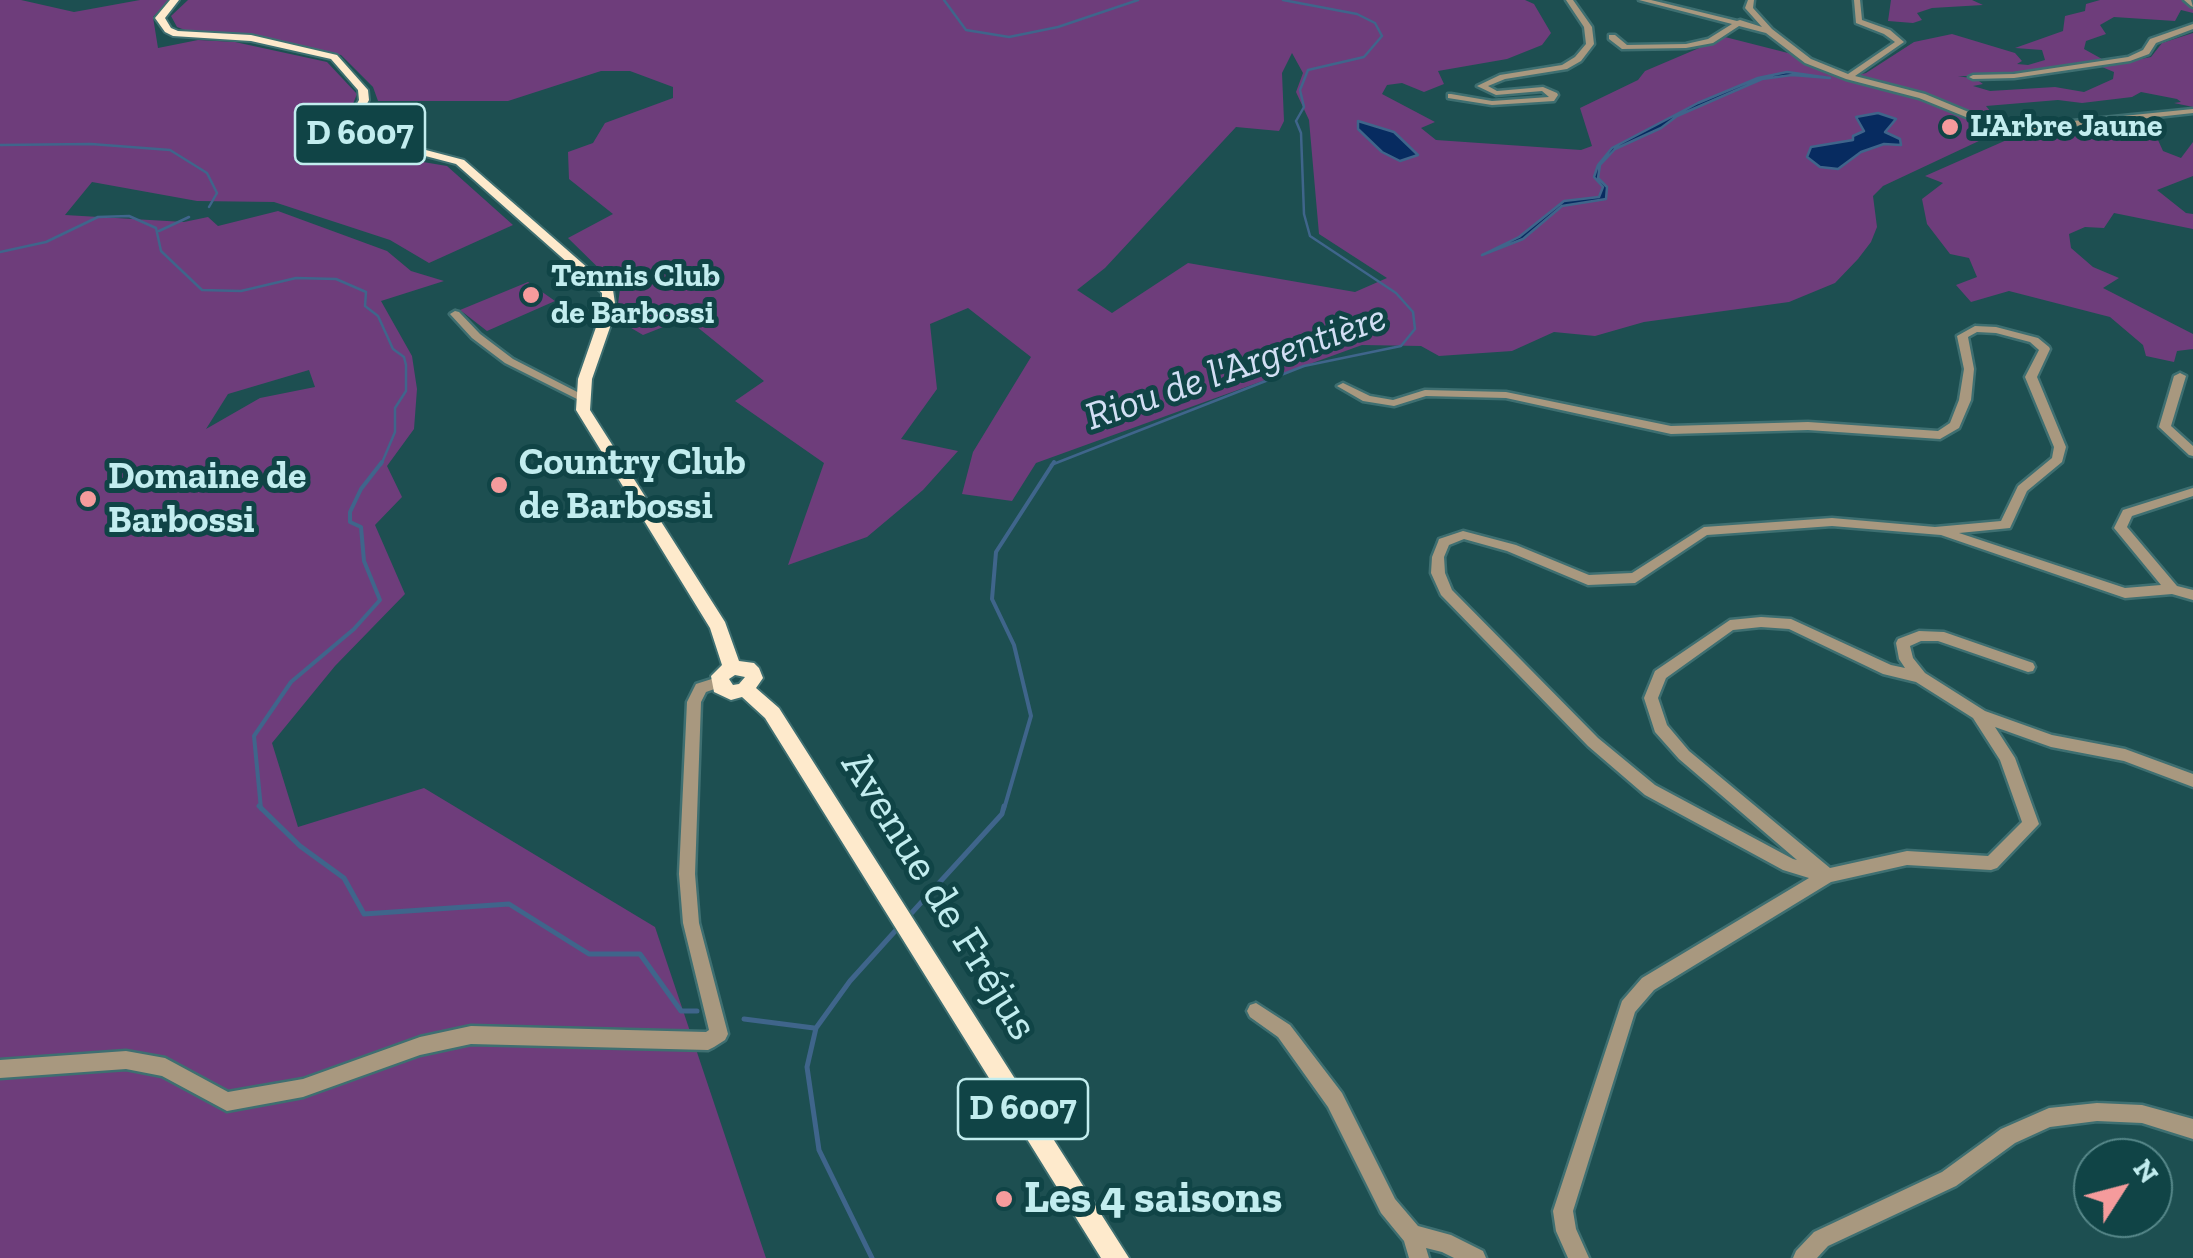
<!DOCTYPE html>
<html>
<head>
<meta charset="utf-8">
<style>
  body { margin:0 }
  #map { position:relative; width:2193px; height:1258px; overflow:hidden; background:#1d4f51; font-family:"Zilla Slab",serif }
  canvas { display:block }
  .north { position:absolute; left:2073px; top:1138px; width:100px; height:100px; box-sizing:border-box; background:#104446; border:2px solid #57888a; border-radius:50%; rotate:54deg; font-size:28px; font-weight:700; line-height:40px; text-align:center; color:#c2edef }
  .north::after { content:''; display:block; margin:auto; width:35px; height:45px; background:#f59b9c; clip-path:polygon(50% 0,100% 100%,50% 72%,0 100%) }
</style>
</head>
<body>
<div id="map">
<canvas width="2193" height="1258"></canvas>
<div class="north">N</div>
</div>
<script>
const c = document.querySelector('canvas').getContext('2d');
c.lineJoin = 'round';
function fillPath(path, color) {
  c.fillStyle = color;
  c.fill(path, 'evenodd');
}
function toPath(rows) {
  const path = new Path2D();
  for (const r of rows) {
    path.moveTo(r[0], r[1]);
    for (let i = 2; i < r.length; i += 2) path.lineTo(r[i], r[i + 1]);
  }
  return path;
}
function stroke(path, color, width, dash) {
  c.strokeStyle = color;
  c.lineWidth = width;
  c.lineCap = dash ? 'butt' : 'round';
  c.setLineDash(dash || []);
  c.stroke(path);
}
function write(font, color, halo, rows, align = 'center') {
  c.font = font + ' "Zilla Slab",serif';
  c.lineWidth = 10;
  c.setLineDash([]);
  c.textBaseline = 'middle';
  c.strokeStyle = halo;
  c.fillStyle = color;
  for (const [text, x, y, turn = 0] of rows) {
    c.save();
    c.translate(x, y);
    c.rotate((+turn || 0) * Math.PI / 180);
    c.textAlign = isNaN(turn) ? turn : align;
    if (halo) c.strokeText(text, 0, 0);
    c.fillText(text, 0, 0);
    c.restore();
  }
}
const green = toPath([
  [0,0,21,0,74,12,140,0,169,0,153,17,158,48,198,40,235,42,327,62,357,94,344,126,359,142,411,160,447,166,513,225,429,263,390,240,274,202,197,201,92,182,65,215,184,222,208,217,218,226,278,211,387,251,411,271,444,281,381,301,412,356,417,389,414,429,387,466,402,497,375,525,405,594,335,666,272,743,298,827,424,788,655,927,766,1258,0,1258],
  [309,370,315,387,260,398,206,429,228,394],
  [188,0,1525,0,1534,4,1551,33,1542,45,1507,59,1438,71,1444,84,1424,92,1402,83,1387,85,1382,94,1435,122,1421,128,1436,140,1581,150,1592,146,1580,108,1638,80,1645,71,1725,37,1788,53,1846,78,1866,73,1914,42,1952,34,2015,53,2022,61,2017,64,2028,65,2045,60,2042,50,2015,48,2063,31,2065,16,2085,11,2086,4,2100,0,2193,0,2193,13,2181,10,2175,21,2114,17,2100,25,2106,34,2086,41,2084,49,2102,59,1992,76,1958,76,1976,79,1983,84,1973,86,1990,91,2055,87,2084,92,2113,79,2114,72,2102,67,2151,57,2162,43,2193,33,2193,107,2174,103,2181,102,2177,99,2141,92,2132,97,2082,103,2058,100,1986,106,1996,118,1973,119,1981,140,1883,186,1873,196,1877,227,1871,242,1858,259,1835,283,1789,302,1644,322,1595,336,1554,332,1512,351,1439,356,1421,346,1362,345,1036,463,1012,501,962,494,973,452,1031,357,968,308,930,324,937,389,901,439,958,451,923,490,867,537,788,565,824,463,735,401,764,381,686,318,643,335,616,319,620,289,568,238,613,214,569,179,568,152,593,143,605,123,673,98,673,87,630,71,601,71,508,101,378,101,373,87,341,55,264,38,193,33,177,27,171,16],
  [1292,53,1303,73,1296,92,1309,120,1319,234,1387,278,1355,292,1188,263,1112,313,1077,290,1105,268,1236,127,1279,131,1284,121,1282,73],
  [1891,0,1972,0,1983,5,1932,8,1917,13,1922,20,1913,23,1888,21],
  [2124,124,2158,140,2163,151,2181,158,2193,142,2193,176,2157,190,2186,213,2193,214,2193,229,2114,213,2104,228,2085,227,2069,234,2071,248,2093,267,2119,278,2103,288,2193,334,2193,349,2177,351,2174,362,2146,356,2143,345,2110,317,2009,291,1971,302,1956,285,1977,277,1969,258,1950,254,1927,224,1922,199,1943,183,1925,176,2018,135],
  [528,282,555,301,487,331,460,310]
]);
const water = toPath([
  [1787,72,1830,78,1792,75,1762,79,1677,116,1661,128,1615,149,1600,165,1598,178,1607,187,1606,199,1562,206,1523,239,1482,255,1519,237,1564,201,1599,197,1603,187,1594,177,1598,165,1612,148,1698,103,1758,78,1787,72],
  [1878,113,1896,119,1885,132,1900,139,1901,145,1884,144,1861,152,1838,169,1820,167,1807,157,1811,147,1853,140,1853,136,1864,131,1856,117,1878,113],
  [1358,121,1394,132,1418,155,1400,161,1382,152,1358,129,1358,121]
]);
const streamFar2 = toPath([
  [944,0,966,30,1009,37,1058,27,1138,0],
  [0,145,91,144,170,150,207,173,217,193,209,207],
  [159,231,189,217],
  [0,252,46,242,98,217,129,216,156,228,161,251,202,290,241,291,296,278,336,279,366,292,365,306,378,316,393,349,404,357,406,365,406,391,395,408,395,432,381,465],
  [1051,465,1304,366,1401,346,1415,329,1413,312,1396,293,1310,236,1304,214,1301,133,1296,121,1304,107,1300,90,1308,70,1364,57,1382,36,1375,23,1357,14,1283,0]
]);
const streamFar1 = toPath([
  [261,809,254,736,291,682,354,629,380,600,364,561,361,527,350,522,350,512,361,489,382,462],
  [1004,809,1031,716,1014,645,992,599,996,552,1054,462]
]);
const stream = toPath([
  [259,806,300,846,344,878,364,914,509,904,589,954,640,954,681,1011,697,1011],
  [907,918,1002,814,1004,806],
  [744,1019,814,1028],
  [872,1258,819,1150,807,1067,816,1028,850,981,897,929]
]);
const minor = toPath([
  [1566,0,1573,0,1592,27,1594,44,1581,61,1567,69,1505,79,1488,86,1497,91,1543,87,1557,93,1558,95,1554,101,1492,105,1448,98,1448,94,1451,94,1492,101,1549,97,1542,91,1496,95,1477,86,1500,75,1562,65,1575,57,1586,44,1584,27,1566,0],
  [1639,0,1651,0,1737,21,1740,20,1762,27,1745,8,1748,0,1754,0,1753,8,1772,29,1811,59,1848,74,1895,42,1884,34,1856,23,1854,0,1860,0,1862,20,1890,30,1904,42,1855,76,1925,94,2000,125,2013,127,2193,109,2193,113,2013,133,1998,130,1919,98,1846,79,1805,63,1766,33,1739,26,1713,43,1686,48,1622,49,1609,39,1609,35,1615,35,1627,45,1686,44,1708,39,1732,24,1639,0],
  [2184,0,2191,0,2193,7,2191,6,2184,0],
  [2193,24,2193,29,2156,43,2149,54,2130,61,2014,78,1973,79,1969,77,1973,75,2014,74,2128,57,2143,50,2150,39,2193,24],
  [455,311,459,312,480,334,513,359,587,397,585,399,577,399,505,363,472,338,450,314,455,311],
  [1975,326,1996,327,2038,338,2049,347,2050,349,2037,377,2066,447,2062,462,2027,491,2010,528,1959,533,2125,588,2161,585,2114,528,2123,510,2193,488,2193,496,2132,516,2127,527,2177,586,2193,590,2193,600,2172,594,2125,598,1941,535,1832,526,1707,535,1635,583,1588,585,1507,551,1464,539,1449,545,1444,557,1445,573,1452,590,1598,738,1655,785,1793,859,1797,860,1679,759,1655,732,1644,698,1655,671,1730,620,1761,617,1791,619,1891,665,1905,668,1899,659,1896,643,1898,639,1919,631,1944,632,2033,663,2035,667,2033,671,2028,672,1938,641,1921,641,1910,646,1913,658,1925,673,1985,711,2052,735,2125,749,2193,774,2193,787,2124,761,2051,747,1995,727,2015,758,2039,824,1997,868,1991,870,1907,865,1831,882,1654,990,1635,1012,1573,1211,1576,1229,1589,1258,1568,1258,1556,1231,1553,1211,1622,1001,1642,978,1809,878,1783,870,1645,795,1588,746,1441,595,1431,573,1432,557,1438,542,1439,539,1463,531,1516,545,1589,575,1632,573,1704,527,1832,518,1935,527,2001,521,2018,486,2052,458,2054,447,2025,377,2039,350,2030,342,1996,333,1977,332,1968,337,1974,369,1971,400,1959,428,1940,439,1808,430,1671,434,1506,398,1426,396,1394,406,1363,401,1337,386,1343,383,1370,396,1393,400,1425,390,1506,392,1671,426,1808,422,1938,431,1950,423,1959,400,1964,369,1957,336,1975,326],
  [1761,627,1789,629,1883,674,1916,682,1973,718,2000,760,2022,822,1988,856,1907,851,1830,868,1689,751,1667,725,1658,698,1666,678,1733,630,1761,627],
  [2180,373,2186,376,2171,426,2193,446,2193,456,2189,455,2159,427,2174,376,2180,373],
  [718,677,723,678,725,682,723,686,706,692,701,702,695,874,699,923,728,1034,725,1040,714,1047,708,1050,471,1044,420,1055,303,1097,227,1111,162,1076,126,1069,0,1078,0,1060,126,1051,165,1058,228,1092,303,1079,420,1037,471,1026,706,1032,709,1030,683,923,679,874,687,702,696,684,718,677],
  [1256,1003,1290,1025,1342,1093,1395,1199,1418,1226,1451,1235,1483,1251,1486,1258,1454,1258,1442,1252,1426,1248,1429,1258,1409,1258,1404,1241,1381,1213,1328,1107,1278,1037,1250,1017,1247,1011,1250,1005,1256,1003],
  [2097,1103,2142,1105,2193,1119,2193,1139,2142,1123,2097,1121,2050,1127,2015,1143,1956,1186,1828,1246,1817,1258,1793,1258,1796,1251,1814,1232,1942,1172,2001,1129,2049,1108,2097,1103]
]);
const major = toPath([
  [170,0,179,0,165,18,171,28,178,31,251,35,337,55,368,90,369,100,359,118,363,129,380,138,464,160,613,290,616,310,592,379,590,410,725,622,739,661,754,663,759,668,763,678,756,688,779,708,1129,1258,1101,1258,765,718,742,697,731,700,714,692,711,676,722,665,710,628,576,410,578,379,602,310,602,293,456,164,372,142,354,133,349,118,359,100,358,90,331,59,251,41,173,36,165,32,155,18,170,0],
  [735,675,745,677,739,684,733,685,729,679,735,675]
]);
const markers = [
  [1950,127,10,"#f59b9c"],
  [531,295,10,"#f59b9c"],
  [499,485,10,"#f59b9c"],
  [88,499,10,"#f59b9c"],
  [1004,1199,10,"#f59b9c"]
];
const farPoinames = [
  ["L'Arbre Jaune",1970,127],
  ["Tennis Club",551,277],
  ["de Barbossi",551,314]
];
const shields = [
  [360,134,130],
  [1023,1109,130]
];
const shieldNames = [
  ["D 6007",360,134],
  ["D 6007",1023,1109]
];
const poiNames = [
  ["Country Club",519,463],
  ["de Barbossi",519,507],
  ["Domaine de",108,477],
  ["Barbossi",108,521]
];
const waterNames = [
  ["Riou de l'Argentière",1236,368,-19]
];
const nearStreetnames = [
  ["Avenue de Fréjus",939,896,58]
];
const nearPoinames = [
  ["Les 4 saisons",1024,1199]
];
fillPath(green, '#6e3d7b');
fillPath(water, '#072b60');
stroke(water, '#3f658b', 2.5);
stroke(streamFar2, '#3f658b', 2.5);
stroke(streamFar1, '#3f658b', 4);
stroke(stream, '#3f658b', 5);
stroke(minor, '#3e6f71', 5);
stroke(major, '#3e6f71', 4);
fillPath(minor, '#a8987f');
fillPath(major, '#feeacc');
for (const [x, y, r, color] of markers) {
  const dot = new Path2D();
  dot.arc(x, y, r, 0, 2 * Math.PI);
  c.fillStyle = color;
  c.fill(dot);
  stroke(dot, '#104446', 4);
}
write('bold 32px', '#c2edef', '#104446', farPoinames, 'left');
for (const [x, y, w] of shields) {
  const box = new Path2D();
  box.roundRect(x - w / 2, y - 30, w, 60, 8);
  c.fillStyle = '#104446';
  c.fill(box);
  stroke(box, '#c2edef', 2.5);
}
write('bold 35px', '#c2edef', null, shieldNames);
write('bold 38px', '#c2edef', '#104446', poiNames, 'left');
write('italic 40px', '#d2dff4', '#104446', waterNames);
write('45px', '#c2edef', '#104446', nearStreetnames);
write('bold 45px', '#c2edef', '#104446', nearPoinames, 'left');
</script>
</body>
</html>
